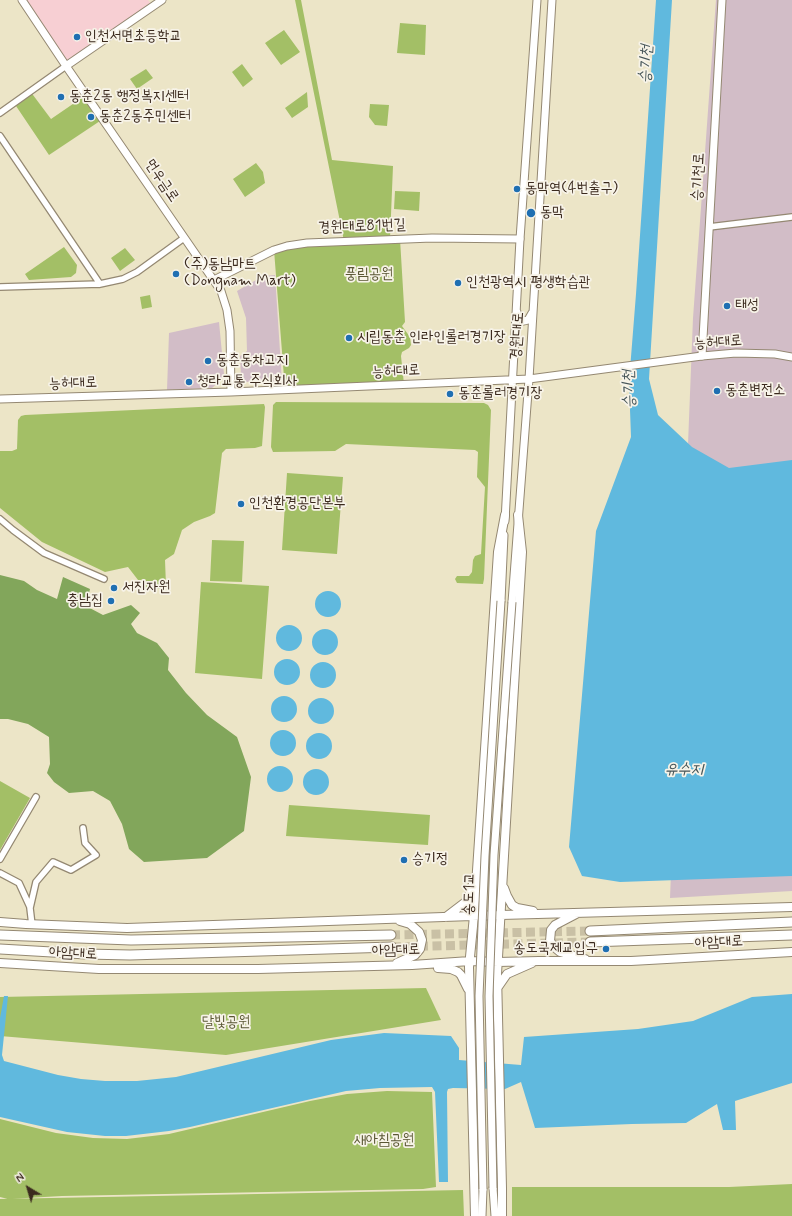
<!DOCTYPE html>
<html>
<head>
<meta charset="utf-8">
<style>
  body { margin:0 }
  #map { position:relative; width:792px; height:1216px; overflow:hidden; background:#ece5c7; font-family:Mynerve,sans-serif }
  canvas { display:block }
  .north { position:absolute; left:8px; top:1168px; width:40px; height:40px; -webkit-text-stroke:3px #f7f3e8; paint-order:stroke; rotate:322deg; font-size:11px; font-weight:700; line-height:16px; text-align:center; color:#3b2a1e }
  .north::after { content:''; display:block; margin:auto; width:14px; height:18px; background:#3b2a1e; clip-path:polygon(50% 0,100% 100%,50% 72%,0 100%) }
</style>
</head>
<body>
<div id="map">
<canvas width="792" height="1216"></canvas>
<div class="north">N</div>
</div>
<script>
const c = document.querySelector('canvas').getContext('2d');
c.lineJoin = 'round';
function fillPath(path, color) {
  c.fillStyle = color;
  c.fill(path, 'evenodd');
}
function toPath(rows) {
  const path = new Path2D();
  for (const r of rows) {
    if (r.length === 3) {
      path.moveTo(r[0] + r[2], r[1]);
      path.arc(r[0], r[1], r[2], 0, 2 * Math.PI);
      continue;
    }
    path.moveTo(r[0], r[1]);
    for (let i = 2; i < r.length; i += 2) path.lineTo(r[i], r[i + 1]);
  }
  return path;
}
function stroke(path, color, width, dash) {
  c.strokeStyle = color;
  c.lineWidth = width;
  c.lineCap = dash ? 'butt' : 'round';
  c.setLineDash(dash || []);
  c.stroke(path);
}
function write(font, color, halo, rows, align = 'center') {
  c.font = font + ' Mynerve,"Poor Story",sans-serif';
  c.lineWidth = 3.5;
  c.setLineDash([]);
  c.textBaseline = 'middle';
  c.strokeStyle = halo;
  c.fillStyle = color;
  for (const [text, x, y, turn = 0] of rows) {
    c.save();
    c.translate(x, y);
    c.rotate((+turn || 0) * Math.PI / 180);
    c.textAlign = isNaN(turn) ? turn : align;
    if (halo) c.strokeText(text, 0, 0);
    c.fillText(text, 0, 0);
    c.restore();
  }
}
const built = toPath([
  [22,0,148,0,153,6,66,66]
]);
const industrial = toPath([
  [716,0,792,0,792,891,670,898,693,318],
  [275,275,282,382,245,382,241,377,240,356,247,351,246,318,237,291,263,276],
  [219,322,224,374,221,380,212,388,167,390,169,333]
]);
const green = toPath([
  [295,0,301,0,332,160,393,166,390,239,400,239,405,322,402,326,410,337,411,345,409,348,402,352,401,356,404,384,285,390,274,250,344,241],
  [400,23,426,25,425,55,397,53],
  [284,30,300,52,281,65,265,43],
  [242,64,253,79,243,87,232,72],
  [146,69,153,78,137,89,130,79],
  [30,91,51,119,86,95,103,119,49,155,14,103],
  [307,92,308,107,292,118,285,108],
  [370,104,389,105,387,126,375,125,369,117],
  [256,163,263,172,265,183,245,197,233,179],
  [395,191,420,192,419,211,394,209],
  [64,247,77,265,76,273,71,277,29,280,25,274],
  [125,248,135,260,120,271,111,258],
  [150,295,152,307,142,309,140,297],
  [276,402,484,403,488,405,491,410,484,579,483,584,457,583,455,579,457,576,469,576,472,572,473,560,475,556,481,554,485,487,477,477,478,452,475,450,346,444,335,451,273,452,271,447,273,405],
  [264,404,265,407,262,446,255,448,226,449,222,453,215,513,210,516,194,522,182,530,174,554,165,560,166,586,161,589,145,589,128,567,105,572,42,542,0,508,0,451,12,451,17,449,18,420,21,416,25,415],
  [287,473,343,477,337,554,282,550],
  [212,540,244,541,242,582,210,581],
  [201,582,269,586,262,679,195,673],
  [0,781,30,798,0,850],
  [289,805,430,815,428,845,286,836],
  [426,988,441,1020,226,1055,0,1036,0,997],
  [387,1091,432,1092,436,1187,423,1189,62,1196,8,1199,0,1197,0,1119,56,1133,93,1138,127,1139,169,1134,310,1101,347,1094],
  [792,1184,792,1216,512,1216,512,1187,729,1187],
  [463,1190,464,1216,0,1216,0,1199]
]);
const forest = toPath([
  [0,575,24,581,37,590,57,599,63,577,90,589,86,606,103,615,131,605,140,613,131,624,137,633,157,643,169,658,168,670,186,693,207,715,237,737,251,777,244,831,207,858,144,862,129,849,122,824,110,801,93,791,69,793,54,782,47,773,50,764,49,737,28,724,8,719,0,719]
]);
const water = toPath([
  [656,0,672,0,649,379,658,415,692,447,729,468,792,460,792,876,620,882,582,876,569,847,596,531,631,437,629,382,636,294],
  [328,604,13],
  [289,638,13],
  [325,642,13],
  [287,672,13],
  [323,675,13],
  [284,709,13],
  [321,711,13],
  [283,743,13],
  [319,746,13],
  [280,779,13],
  [316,782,13],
  [792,994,792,1083,735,1101,736,1130,723,1130,717,1104,686,1123,632,1124,535,1128,521,1082,505,1089,453,1088,448,1089,447,1092,448,1182,439,1182,435,1092,432,1087,380,1088,346,1091,190,1127,169,1131,126,1136,105,1136,67,1132,0,1117,0,1018,4,996,8,996,2,1055,4,1061,58,1075,81,1079,105,1081,137,1081,176,1077,331,1040,384,1033,451,1036,459,1048,459,1060,521,1065,524,1037,638,1029,693,1021,752,997]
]);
const trunkTunnel = toPath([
  [391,935,590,931],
  [392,947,590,942]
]);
const minor = toPath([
  [0,113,66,66],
  [0,136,100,284],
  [709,227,792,217],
  [0,287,100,284,123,279,137,272,184,238],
  [0,519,13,530,44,553,104,579],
  [0,859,36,797],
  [0,873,19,883,30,907],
  [32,925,30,908,36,882,53,862,71,870,96,855,85,843,83,828]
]);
const tertiary = toPath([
  [214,280,274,250,287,246,307,243,432,238,520,239],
  [702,356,722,0]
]);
const secondary = toPath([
  [22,0,66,66,221,291,227,310,230,331,231,392],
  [66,66,162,0],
  [517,312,518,317,524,321,528,320,532,313],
  [0,399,231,392,529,379,702,356,736,353,775,354,792,357],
  [505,521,520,239,537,0],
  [501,601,504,535],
  [512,602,529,379,552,0],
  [493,1188,495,1216],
  [482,1216,483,1189]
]);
const primary = toPath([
  [504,888,507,896,512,905,517,908,533,911],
  [576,914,555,925,551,930,550,941,554,947,560,952,585,959],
  [446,917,467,901,475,878],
  [0,922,26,924,127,928,501,915,792,907],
  [0,963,99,969,258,969,412,965,470,961,498,962,539,961,631,961,792,952],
  [397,963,415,955,420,949,422,940,419,932,410,924,400,921],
  [438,968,451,969,458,972,461,975,468,989],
  [498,987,507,974,532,963],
  [475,1216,469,967,474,916,498,552,505,515],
  [502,1216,502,1188,497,974,522,552,518,515]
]);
const trunk = toPath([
  [590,931,792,922],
  [0,935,131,940,391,935],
  [590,942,792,935],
  [0,949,86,954,130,955,392,947]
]);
const secondaryBridge = toPath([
  [493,1188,489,996,494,855,512,602],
  [483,1189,479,996,485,856,501,601]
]);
const markers = [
  [77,37,4,"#1f6fb2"],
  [61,97,4,"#1f6fb2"],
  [91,117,4,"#1f6fb2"],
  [517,189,4,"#1f6fb2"],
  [531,213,5,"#1f6fb2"],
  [176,274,4,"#1f6fb2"],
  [458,283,4,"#1f6fb2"],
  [727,306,4,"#1f6fb2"],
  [349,338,4,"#1f6fb2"],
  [208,361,4,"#1f6fb2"],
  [189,382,4,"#1f6fb2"],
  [717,391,4,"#1f6fb2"],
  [450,394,4,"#1f6fb2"],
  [241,504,4,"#1f6fb2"],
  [114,588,4,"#1f6fb2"],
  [111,601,4,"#1f6fb2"],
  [404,860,4,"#1f6fb2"],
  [606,949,4,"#1f6fb2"]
];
const poiNames = [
  ["인천서면초등학교",85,37],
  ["동춘2동 행정복지센터",69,97],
  ["동춘2동주민센터",99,117],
  ["동막역(4번출구)",525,189],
  ["동막",540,213],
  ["(주)동남마트",184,265],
  ["(Dongnam Mart)",184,282],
  ["인천광역시 평생학습관",466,283],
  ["태성",735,306],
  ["시립동춘 인라인롤러경기장",357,338],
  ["동춘동차고지",216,361],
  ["청라교통 주식회사",197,382],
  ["동춘변전소",725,391],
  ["동춘롤러경기장",458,394],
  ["인천환경공단본부",249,504],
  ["서진자원",122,588],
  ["충남집",103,601,"right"],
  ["승기정",412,860],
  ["송도국제교입구",598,949,"right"]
];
const streetNames = [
  ["승기천로",699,177,-87],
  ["먼우금로",161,181,56],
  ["경원대로81번길",362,227,-2],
  ["경원대로",518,336,-86],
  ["능허대로",718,343,-4],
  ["능허대로",396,372,-3],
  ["능허대로",73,384,-2],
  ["송도1교",470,894,-88],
  ["아암대로",719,943,-3],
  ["아암대로",396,951,-2],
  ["아암대로",73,954,3]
];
const parkNames = [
  ["풍림공원",369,275],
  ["달빛공원",226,1023],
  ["새아침공원",384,1141]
];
const waterNames = [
  ["승기천",647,64,-87],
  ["승기천",630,389,-92],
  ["유수지",684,771]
];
fillPath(built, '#f7cfd3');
fillPath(industrial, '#d2bdc7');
fillPath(green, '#a3bf66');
fillPath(forest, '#82a65b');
fillPath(water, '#60b9de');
stroke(trunkTunnel, '#c9c0a5', 9, [9, 4.5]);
stroke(minor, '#948872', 8);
stroke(tertiary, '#948872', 9);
stroke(secondary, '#948872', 9);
stroke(primary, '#948872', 10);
stroke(trunk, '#948872', 11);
stroke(minor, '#fff', 5.5);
stroke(tertiary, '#fff', 7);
stroke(secondary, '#fff', 7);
stroke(primary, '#fff', 8);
stroke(trunk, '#fff', 9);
stroke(secondaryBridge, '#948872', 9, []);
stroke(secondaryBridge, '#fff', 7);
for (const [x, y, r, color] of markers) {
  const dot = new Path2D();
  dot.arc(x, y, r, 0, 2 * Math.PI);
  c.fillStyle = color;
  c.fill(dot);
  stroke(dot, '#f7f3e8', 1.5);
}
write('15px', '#3b2a1e', '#f7f3e8', poiNames, 'left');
write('15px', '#3b2a1e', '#f7f3e8', streetNames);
write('15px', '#5a5734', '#f7f3e8', parkNames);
write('italic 16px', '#465558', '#f7f3e8', waterNames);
</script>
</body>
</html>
